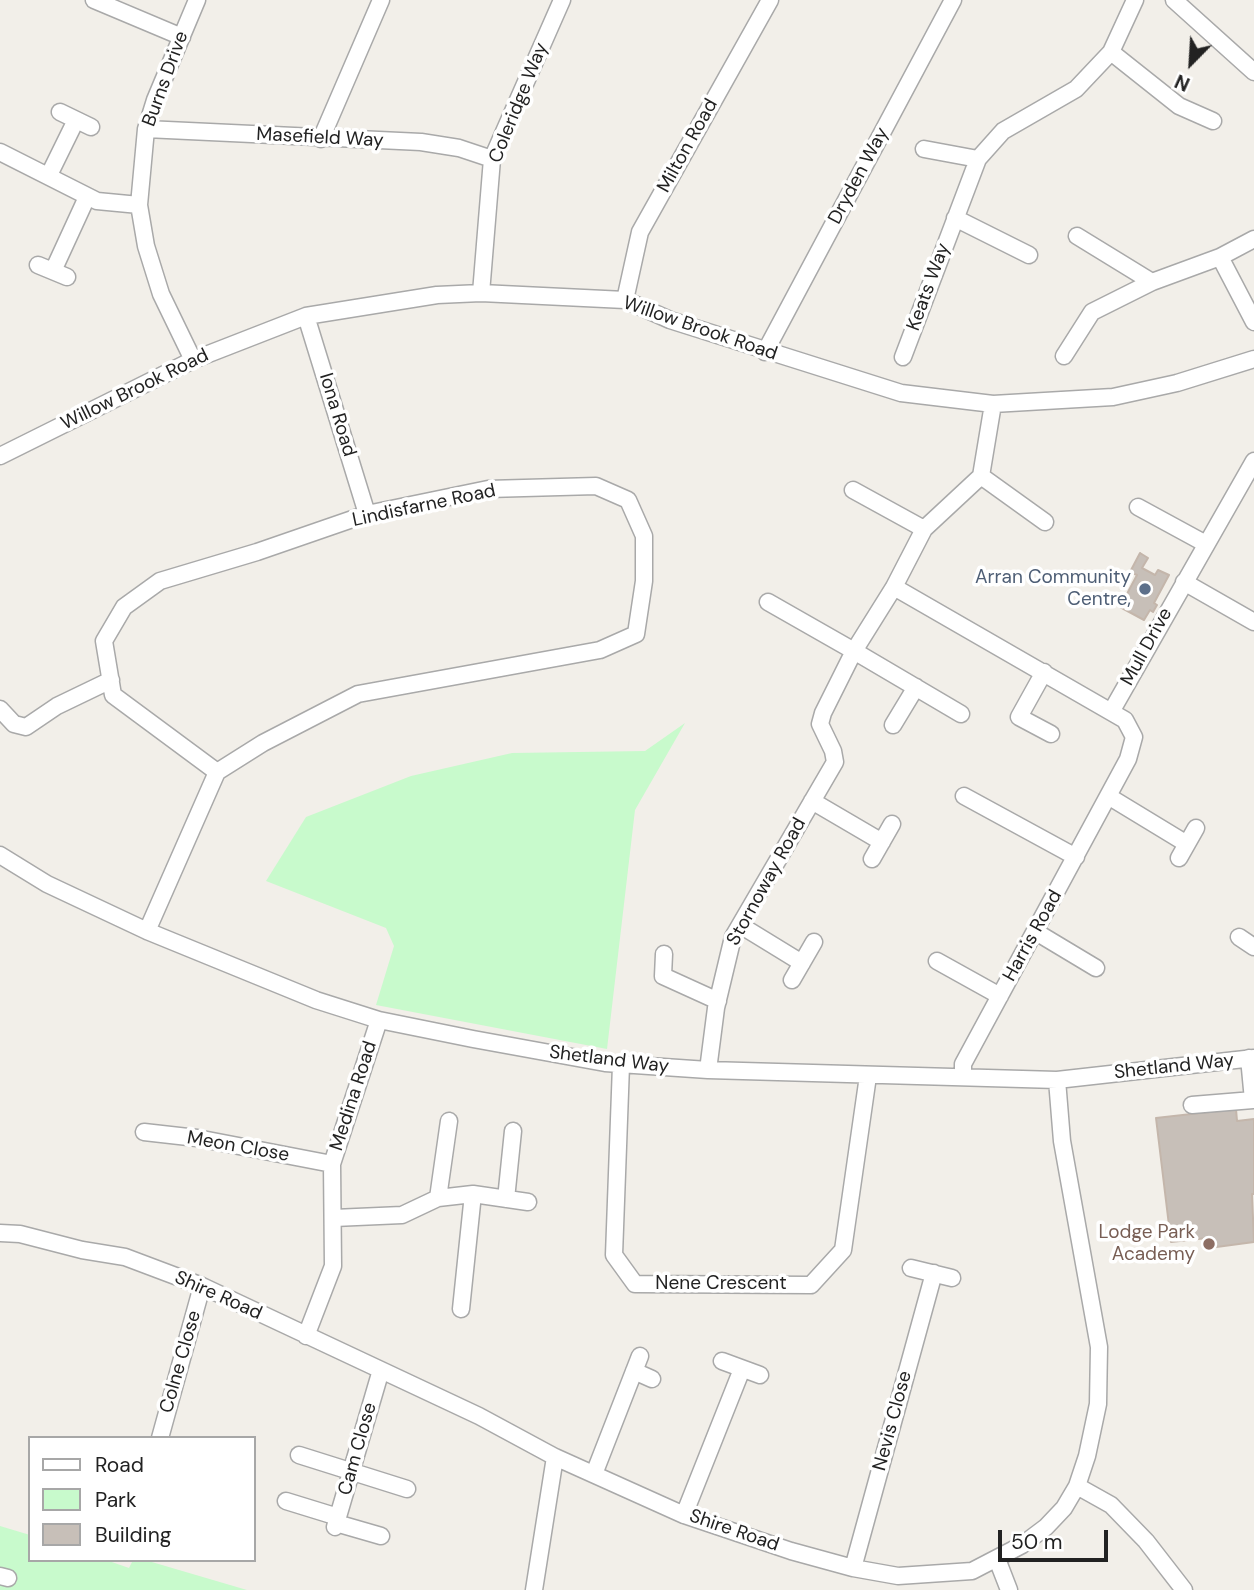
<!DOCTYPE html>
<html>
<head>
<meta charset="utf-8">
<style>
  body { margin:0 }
  #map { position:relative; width:1254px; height:1590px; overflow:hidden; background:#f2efe9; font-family:"DM Sans",sans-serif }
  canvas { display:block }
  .legend { position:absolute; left:28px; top:1436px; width:228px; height:126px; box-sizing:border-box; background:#fff; border:2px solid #a7a7a7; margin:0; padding:9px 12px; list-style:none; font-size:21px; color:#222 }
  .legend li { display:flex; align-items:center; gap:14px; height:35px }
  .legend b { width:35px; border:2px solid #a7a7a7 }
  .north { position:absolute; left:1156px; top:28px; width:70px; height:70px; -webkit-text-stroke:5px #fff; paint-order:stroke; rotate:204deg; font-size:19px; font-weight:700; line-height:28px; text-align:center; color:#222 }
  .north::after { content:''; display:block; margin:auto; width:24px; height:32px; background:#222; clip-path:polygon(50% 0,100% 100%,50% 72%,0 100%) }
  .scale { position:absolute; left:998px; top:1530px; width:110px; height:32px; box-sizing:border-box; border:4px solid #222; border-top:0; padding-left:9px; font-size:21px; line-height:24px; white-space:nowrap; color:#222; -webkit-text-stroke:5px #fff; paint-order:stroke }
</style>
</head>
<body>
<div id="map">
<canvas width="1254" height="1590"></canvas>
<ul class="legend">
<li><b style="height:9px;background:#fff"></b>Road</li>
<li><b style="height:19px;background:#c8facc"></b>Park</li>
<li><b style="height:19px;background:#c7bfb8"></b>Building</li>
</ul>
<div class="north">N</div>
<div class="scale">50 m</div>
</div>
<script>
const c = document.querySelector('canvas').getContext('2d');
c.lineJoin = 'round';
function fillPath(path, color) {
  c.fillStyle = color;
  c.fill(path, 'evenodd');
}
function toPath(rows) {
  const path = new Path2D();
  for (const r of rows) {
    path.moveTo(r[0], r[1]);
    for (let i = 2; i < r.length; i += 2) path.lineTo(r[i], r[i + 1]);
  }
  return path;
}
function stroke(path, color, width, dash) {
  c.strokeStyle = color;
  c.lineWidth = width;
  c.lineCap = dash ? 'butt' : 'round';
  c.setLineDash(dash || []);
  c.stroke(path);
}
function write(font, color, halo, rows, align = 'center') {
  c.font = font + ' "DM Sans",sans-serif';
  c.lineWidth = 7;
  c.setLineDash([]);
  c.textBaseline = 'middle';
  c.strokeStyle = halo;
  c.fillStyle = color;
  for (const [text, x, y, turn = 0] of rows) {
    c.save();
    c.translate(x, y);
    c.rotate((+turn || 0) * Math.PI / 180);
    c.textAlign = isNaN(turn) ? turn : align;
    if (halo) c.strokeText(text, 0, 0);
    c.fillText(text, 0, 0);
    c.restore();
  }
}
const park = toPath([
  [685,723,635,810,607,1049,376,1005,394,946,386,928,266,881,306,817,411,776,512,753,645,751],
  [0,1526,30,1535,30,1560,106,1560,129,1568,133,1560,145,1560,247,1590,0,1590]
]);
const building = toPath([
  [1140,553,1148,558,1142,568,1155,575,1158,570,1169,575,1154,603,1157,605,1153,612,1150,610,1144,620,1120,607,1137,575,1130,572,1140,553],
  [1236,1109,1237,1121,1254,1119,1254,1194,1252,1194,1254,1242,1209,1248,1207,1238,1171,1242,1156,1118,1236,1109]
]);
const minor = toPath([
  [94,0,182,37],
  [1174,0,1254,72],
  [1111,52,1179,106,1213,121],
  [60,112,91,127],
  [146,129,421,142,459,148,492,159],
  [321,139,381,0],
  [924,149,978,159],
  [0,152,97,201,139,205],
  [49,175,76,120],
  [955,218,1029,255],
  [1077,236,1152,282],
  [1220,257,1254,322],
  [38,265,67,277],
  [53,271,87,197],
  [481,293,492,159,562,0],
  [625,300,640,232,770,0],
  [306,316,367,514],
  [765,352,953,0],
  [1064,356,1092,312,1152,282,1220,257,1254,239],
  [903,357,978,159,1003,131,1076,89,1111,52,1135,0],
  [193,360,161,294,146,246,139,205,146,129,155,100,197,0],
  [0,456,193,360,306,316,437,295,481,293,625,300,670,320,901,393,993,404,1113,397,1177,383,1254,359],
  [981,476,1045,522],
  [853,490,924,529],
  [1138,507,1206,544],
  [1184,582,1254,622],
  [894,587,1125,720,1134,737,1128,759,1108,796],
  [768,602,854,651,894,587,924,529,981,476,993,404],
  [1044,672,1019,717,1051,734],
  [0,709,14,724,26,727,57,706,111,680],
  [1111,712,1254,461],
  [893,725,916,687],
  [964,796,1076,857],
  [812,801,882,842],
  [0,855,47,884,147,931,316,1000,379,1020,473,1039,605,1063,708,1070,1057,1080,1254,1058],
  [1179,858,1196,828],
  [872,859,892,824],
  [740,925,802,963],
  [147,931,217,772,113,695,104,641,124,607,160,581,257,552,367,514,488,489,596,486,628,500,644,536,644,581,636,634,600,650,358,694,263,743,217,772],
  [1036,932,1096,968],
  [1239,937,1254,947],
  [664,954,663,976,718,1001],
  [937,961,1000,996],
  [792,980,814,942],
  [621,1065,614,1255,635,1284,811,1285,843,1250,868,1076],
  [708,1070,716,1008,733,937,835,762,833,751,820,724,823,713,854,651,961,714],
  [963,1076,963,1064,1108,796,1187,844],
  [1192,1105,1253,1100,1249,1058],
  [144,1132,197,1138,332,1164],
  [438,1198,449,1121],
  [506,1199,513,1131],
  [334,1218,402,1215,438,1198,473,1194,528,1202],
  [0,1233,20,1234,82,1250,125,1257,202,1286,479,1416,555,1457,684,1515,791,1551,853,1568,898,1576,972,1571,1022,1545,1046,1527,1064,1508,1077,1486,1087,1456,1098,1404,1099,1347,1062,1141,1057,1080],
  [911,1268,952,1278],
  [461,1309,473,1194],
  [306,1336,333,1266,332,1164,379,1020],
  [722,1361,760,1375],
  [634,1371,652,1379],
  [160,1438,202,1286],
  [299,1455,407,1489],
  [594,1474,640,1356],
  [1077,1486,1111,1505,1146,1541,1184,1590],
  [286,1501,338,1517],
  [684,1515,742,1369],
  [336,1523,381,1536],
  [335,1527,381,1370],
  [997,1559,1009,1590],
  [853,1568,934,1273],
  [0,1576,8,1578],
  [534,1590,555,1457]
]);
const markers = [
  [1145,589,7,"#5c6f8a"],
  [1209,1244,7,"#8d6e63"]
];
const streetNames = [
  ["Burns Drive",166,79,-70],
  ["Coleridge Way",519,103,-68],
  ["Masefield Way",320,138,3],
  ["Milton Road",688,146,-61],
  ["Dryden Way",859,176,-62],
  ["Keats Way",929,287,-70],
  ["Willow Brook Road",700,329,19],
  ["Willow Brook Road",135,390,-26],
  ["Iona Road",337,415,73],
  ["Lindisfarne Road",424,506,-12],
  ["Mull Drive",1147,647,-61],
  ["Stornoway Road",767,882,-61],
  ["Harris Road",1033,936,-61],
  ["Shetland Way",609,1060,7],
  ["Shetland Way",1174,1067,-6],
  ["Medina Road",354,1096,-72],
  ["Meon Close",238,1147,10],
  ["Nene Crescent",721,1284],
  ["Shire Road",218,1296,24],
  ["Colne Close",181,1362,-74],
  ["Nevis Close",893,1421,-75],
  ["Cam Close",358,1449,-74],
  ["Shire Road",734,1531,19]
];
const serviceNames = [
  ["Arran Community",1131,578],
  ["Centre,",1131,600]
];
const educationNames = [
  ["Lodge Park",1195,1233],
  ["Academy",1195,1255]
];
fillPath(park, '#c8facc');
fillPath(building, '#c7bfb8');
stroke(building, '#c4b6ab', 2);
stroke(minor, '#a9a9a9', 19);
stroke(minor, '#fff', 16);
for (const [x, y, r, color] of markers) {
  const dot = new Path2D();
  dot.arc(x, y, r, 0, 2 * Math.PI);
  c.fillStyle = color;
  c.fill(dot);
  stroke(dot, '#fff', 2.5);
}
write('19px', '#222', '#fff', streetNames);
write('19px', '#4e5e75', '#fff', serviceNames, 'right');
write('19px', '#785e54', '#fff', educationNames, 'right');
</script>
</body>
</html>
